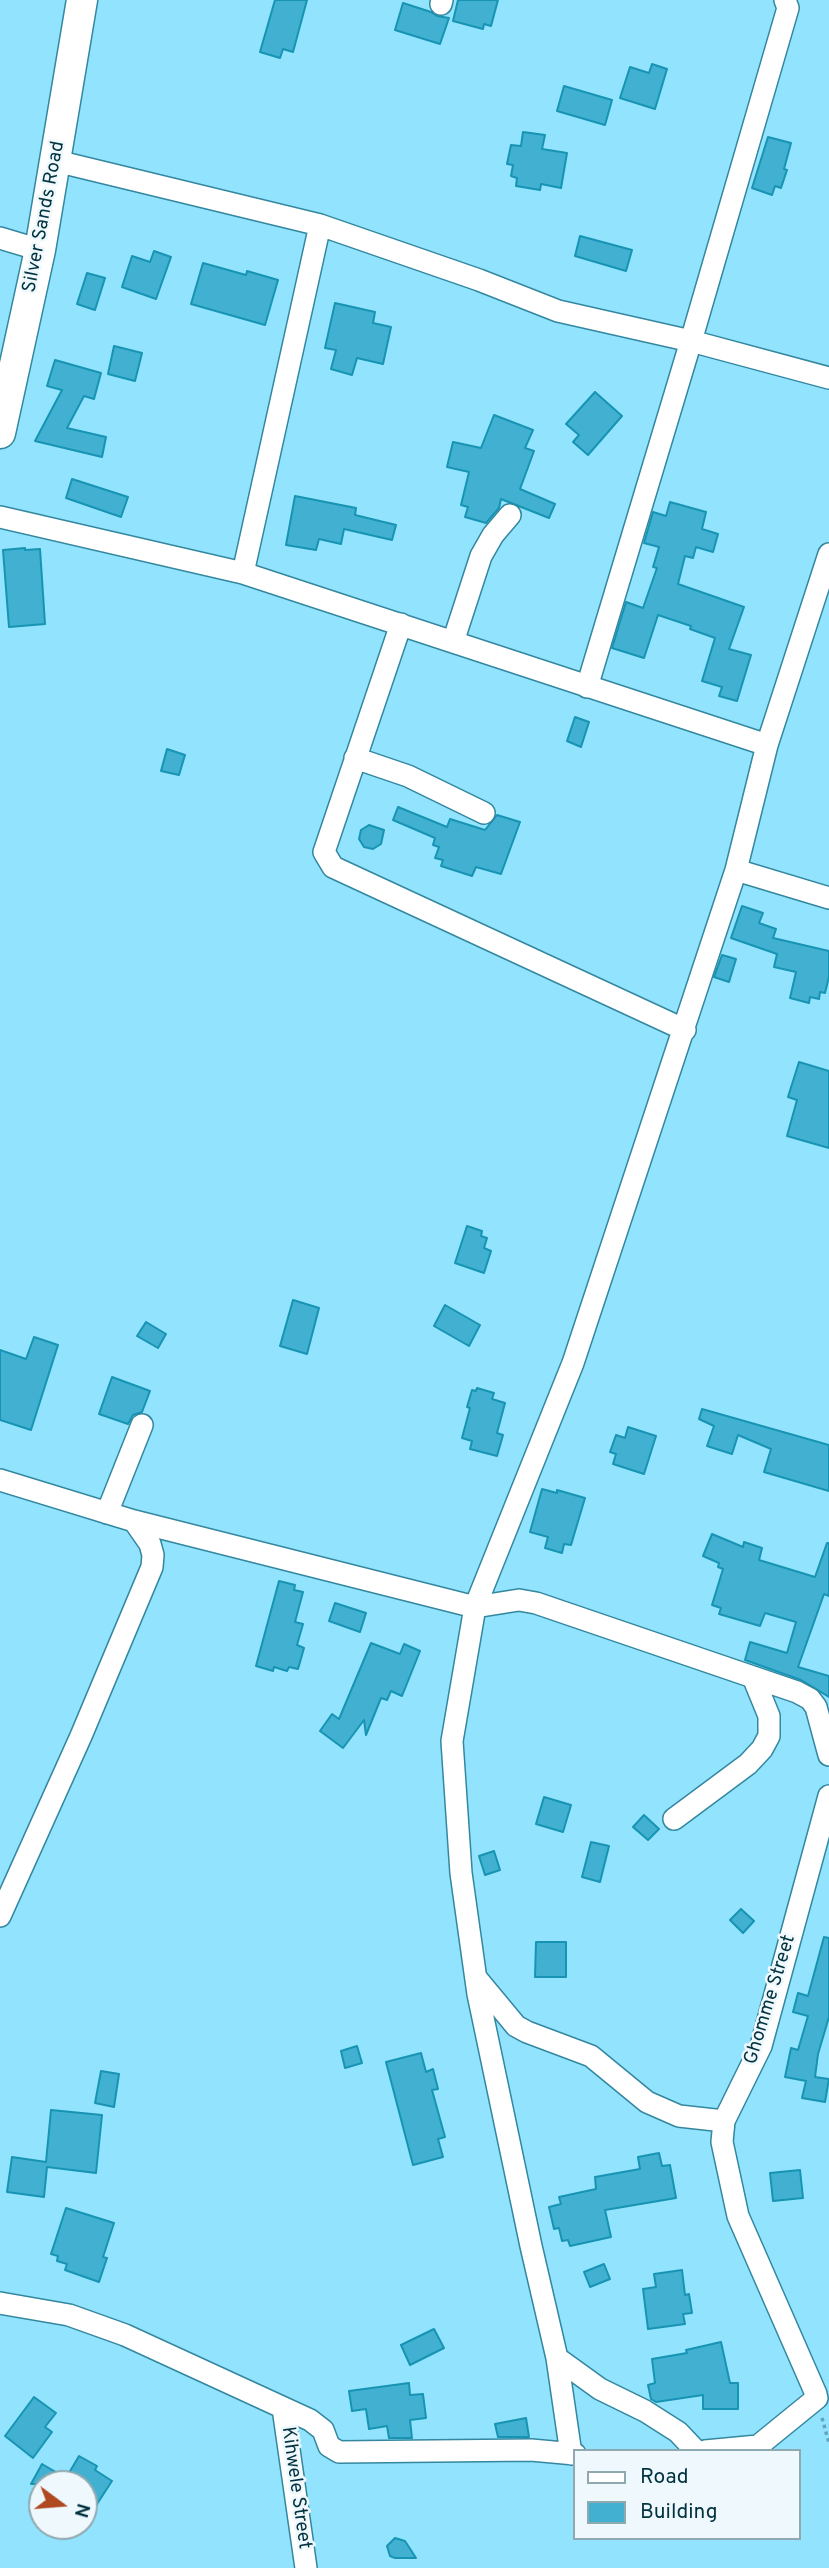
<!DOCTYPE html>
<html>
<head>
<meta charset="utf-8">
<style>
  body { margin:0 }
  #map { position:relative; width:829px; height:2568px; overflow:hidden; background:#92e3fe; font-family:Overpass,sans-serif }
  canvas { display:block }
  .legend { position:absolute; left:573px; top:2449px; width:228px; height:91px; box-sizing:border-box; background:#eff8fc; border:2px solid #8fa9b0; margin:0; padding:9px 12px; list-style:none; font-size:21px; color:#00323f }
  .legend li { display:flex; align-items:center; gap:14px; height:35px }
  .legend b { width:35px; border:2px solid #8fa9b0 }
  .north { position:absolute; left:28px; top:2470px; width:70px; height:70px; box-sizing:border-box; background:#eff8fc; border:2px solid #8fa9b0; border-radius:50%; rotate:106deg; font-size:19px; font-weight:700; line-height:28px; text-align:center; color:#00323f }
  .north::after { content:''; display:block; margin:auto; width:24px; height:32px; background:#af4920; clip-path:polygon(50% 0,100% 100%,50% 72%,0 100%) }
</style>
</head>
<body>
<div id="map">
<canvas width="829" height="2568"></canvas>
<ul class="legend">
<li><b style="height:9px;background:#fff"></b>Road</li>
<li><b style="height:19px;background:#42b1d1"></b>Building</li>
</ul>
<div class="north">N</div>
</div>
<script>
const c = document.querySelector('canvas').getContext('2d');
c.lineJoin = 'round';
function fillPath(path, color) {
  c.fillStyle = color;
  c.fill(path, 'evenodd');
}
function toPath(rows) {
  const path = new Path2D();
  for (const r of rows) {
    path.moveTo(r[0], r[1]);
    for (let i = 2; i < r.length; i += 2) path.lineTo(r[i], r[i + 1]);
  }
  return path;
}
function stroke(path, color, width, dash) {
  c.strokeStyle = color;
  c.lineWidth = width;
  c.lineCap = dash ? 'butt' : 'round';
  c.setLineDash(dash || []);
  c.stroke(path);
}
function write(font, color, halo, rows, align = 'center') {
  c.font = font + ' Overpass,sans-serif';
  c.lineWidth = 5;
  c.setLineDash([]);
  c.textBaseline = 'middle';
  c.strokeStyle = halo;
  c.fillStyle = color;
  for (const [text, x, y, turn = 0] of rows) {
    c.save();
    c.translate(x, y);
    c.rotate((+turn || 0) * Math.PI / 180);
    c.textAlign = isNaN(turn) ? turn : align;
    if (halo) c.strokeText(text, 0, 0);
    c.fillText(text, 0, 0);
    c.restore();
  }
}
const building = toPath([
  [275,0,307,0,293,52,283,49,280,58,260,52,275,0],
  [458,0,498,0,491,26,484,24,483,29,453,21,458,0],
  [403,3,431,12,437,16,449,18,440,44,395,30,403,3],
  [652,64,667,69,655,109,620,98,630,67,649,73,652,64],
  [564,86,612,100,605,125,557,111,564,86],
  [523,132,545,135,542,149,567,153,561,188,541,184,540,190,516,186,517,178,511,176,513,165,507,164,511,145,521,146,523,132],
  [768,137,791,143,784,169,787,170,781,188,775,186,772,195,752,188,768,137],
  [580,236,632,250,626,271,575,256,580,236],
  [154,251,171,257,156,299,122,287,132,256,150,262,154,251],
  [203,263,246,275,247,271,278,280,265,325,191,304,203,263],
  [87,273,105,278,95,310,77,304,87,273],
  [335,303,375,312,373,323,391,327,383,364,357,358,352,375,331,369,336,350,325,348,335,303],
  [114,346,142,353,135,381,108,374,114,346],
  [55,360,101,373,94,399,84,396,67,428,106,437,102,457,35,441,62,390,47,386,55,360],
  [595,392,622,416,588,455,573,442,579,435,566,424,595,392],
  [494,415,533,430,525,448,534,451,520,489,555,504,549,518,501,499,499,508,486,523,465,517,468,507,461,505,469,472,447,467,453,442,481,448,494,415],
  [72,479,128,497,121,517,66,498,72,479],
  [295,496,356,508,355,515,396,525,392,540,344,529,341,544,319,539,316,550,286,545,295,496],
  [670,502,706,512,702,529,718,534,713,552,696,547,693,558,685,556,678,584,744,607,729,649,751,655,737,701,719,696,722,687,702,681,715,638,690,629,691,626,658,615,644,658,612,648,626,602,643,608,657,568,653,567,659,547,644,543,653,512,666,516,670,502],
  [25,548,25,550,40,549,45,624,9,627,3,550,25,548],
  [575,717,589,722,581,747,567,741,575,717],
  [167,749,185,755,179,775,161,771,167,749],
  [398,807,447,827,450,819,485,830,497,815,520,822,501,874,476,867,472,876,441,866,443,860,435,858,439,847,433,845,435,838,393,820,398,807],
  [369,825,384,830,381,844,373,849,364,847,359,839,361,830,369,825],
  [742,906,763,913,759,923,776,929,773,938,829,951,829,977,825,993,820,992,819,999,810,997,809,1003,790,998,796,972,774,967,777,954,731,938,742,906],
  [722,955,736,959,729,982,714,977,722,955],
  [799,1062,829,1071,829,1148,787,1136,797,1100,788,1097,799,1062],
  [467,1226,482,1231,481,1236,487,1238,484,1248,491,1251,484,1273,455,1263,467,1226],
  [293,1300,319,1308,307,1354,280,1346,293,1300],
  [445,1305,480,1325,469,1346,434,1326,445,1305],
  [146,1322,166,1334,158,1348,137,1336,146,1322],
  [34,1337,58,1345,31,1430,0,1420,0,1350,26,1359,34,1337],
  [112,1377,150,1391,142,1412,133,1415,128,1424,99,1414,112,1377],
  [477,1388,494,1393,492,1399,505,1403,497,1433,503,1435,497,1456,470,1449,472,1441,462,1438,470,1408,467,1407,472,1390,476,1391,477,1388],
  [702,1409,829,1445,829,1491,764,1472,771,1449,738,1435,732,1454,707,1446,714,1426,699,1419,702,1409],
  [628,1427,656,1436,644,1474,613,1464,616,1454,610,1452,616,1435,625,1438,628,1427],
  [542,1489,557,1493,557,1490,585,1498,571,1545,564,1544,562,1553,545,1548,548,1537,530,1532,542,1489],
  [712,1534,743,1547,744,1542,762,1548,759,1560,815,1577,827,1543,829,1543,829,1596,824,1594,798,1667,829,1676,829,1697,801,1680,745,1660,750,1642,787,1653,796,1622,765,1613,760,1626,719,1614,721,1608,712,1605,723,1569,718,1567,719,1563,703,1556,712,1534],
  [279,1581,295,1585,294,1590,303,1592,295,1622,303,1624,297,1645,304,1648,298,1669,289,1667,287,1671,274,1667,273,1671,256,1666,279,1581],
  [335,1603,366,1613,360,1632,329,1621,335,1603],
  [371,1643,400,1654,404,1644,420,1651,402,1696,391,1691,387,1700,381,1698,366,1735,364,1720,343,1748,320,1731,332,1714,339,1719,371,1643],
  [544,1797,571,1805,563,1832,536,1824,544,1797],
  [644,1815,659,1829,648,1840,633,1827,644,1815],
  [591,1842,609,1846,600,1882,582,1877,591,1842],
  [494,1851,500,1870,485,1875,479,1856,494,1851],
  [741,1909,754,1921,743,1933,730,1920,741,1909],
  [824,1937,829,1938,829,2017,818,2054,815,2077,829,2079,825,2102,802,2098,806,2081,785,2077,791,2048,798,2050,808,2016,793,2012,798,1993,808,1996,824,1937],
  [536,1942,566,1942,566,1977,535,1977,536,1942],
  [357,2046,362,2063,345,2068,341,2051,357,2046],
  [421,2053,426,2072,433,2069,438,2089,432,2090,445,2137,438,2139,443,2157,413,2165,386,2062,421,2053],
  [101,2071,119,2074,114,2107,95,2103,101,2071],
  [51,2110,102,2115,96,2173,47,2167,44,2197,7,2192,12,2157,46,2162,51,2110],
  [659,2153,662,2166,670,2165,676,2198,605,2210,611,2237,570,2246,568,2240,562,2241,559,2228,554,2229,549,2207,561,2204,559,2197,596,2189,595,2177,640,2169,638,2157,659,2153],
  [800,2170,803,2198,773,2201,770,2173,800,2170],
  [66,2208,114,2223,103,2257,107,2258,99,2282,65,2270,67,2264,57,2261,58,2256,51,2254,66,2208],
  [604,2264,610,2279,590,2287,584,2272,604,2264],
  [682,2270,685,2295,689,2294,692,2313,683,2314,685,2324,648,2329,643,2289,656,2287,654,2274,682,2270],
  [434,2329,444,2348,410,2365,401,2345,434,2329],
  [721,2342,730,2383,738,2383,738,2409,703,2409,703,2395,656,2402,651,2399,648,2385,655,2383,652,2359,687,2353,686,2350,721,2342],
  [409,2383,410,2395,423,2394,426,2418,410,2420,412,2438,389,2438,387,2426,369,2429,366,2409,352,2411,349,2391,409,2383],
  [34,2397,56,2413,45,2427,52,2432,33,2458,5,2436,34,2397],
  [526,2418,529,2437,498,2437,495,2424,526,2418],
  [79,2456,97,2466,95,2470,112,2481,84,2524,84,2484,31,2484,42,2464,66,2478,79,2456],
  [395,2538,405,2541,416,2558,395,2558,390,2556,387,2546,395,2538]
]);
const path = toPath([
  [822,2418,829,2443]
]);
const street = toPath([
  [441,4,442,0],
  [56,161,320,225,479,280,558,311,691,341,829,378],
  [0,238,40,250],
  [0,517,243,573,767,745],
  [243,573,320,225],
  [401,624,324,852,333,867,685,1030],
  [453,642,481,556,493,535,510,515],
  [587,687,691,341,788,8,785,0],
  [355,758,408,776,484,813],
  [736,870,829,898],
  [0,1480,134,1521,475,1607,519,1600,536,1603,797,1692,810,1699,816,1707,829,1755],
  [107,1513,142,1425],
  [674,1819,748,1764,762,1749,769,1736,769,1716,753,1677],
  [0,1916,81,1736,152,1567,153,1555,150,1544,134,1521],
  [477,1979,516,2026,527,2032,591,2056,647,2102,679,2116,724,2121],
  [0,2303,69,2315,125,2335,310,2420,323,2430,329,2446,339,2452,531,2450,575,2454],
  [557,2358,600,2389,645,2411,678,2432,696,2451],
  [816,2394,738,2216,722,2142,724,2121,761,2046,829,1796],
  [283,2408,306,2568],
  [705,2451,758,2446,817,2398],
  [571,2454,557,2358,531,2246,478,1994,461,1873,452,1741,475,1607,573,1363,736,870,767,745,829,554]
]);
const secondary = toPath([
  [0,433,40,250,82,0]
]);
const streetNames = [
  ["Silver Sands Road",45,217,-79],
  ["Ghomme Street",771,2000,-73],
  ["Kihwele Street",295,2488,82]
];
fillPath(building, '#42b1d1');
stroke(building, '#1794b3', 2);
stroke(street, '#33879f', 24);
stroke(secondary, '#33879f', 33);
stroke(path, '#60a6bc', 3.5, [3.5, 3.5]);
stroke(street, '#fff', 21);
stroke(secondary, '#fff', 30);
write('19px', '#00323f', '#eff8fc', streetNames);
</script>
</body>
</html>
